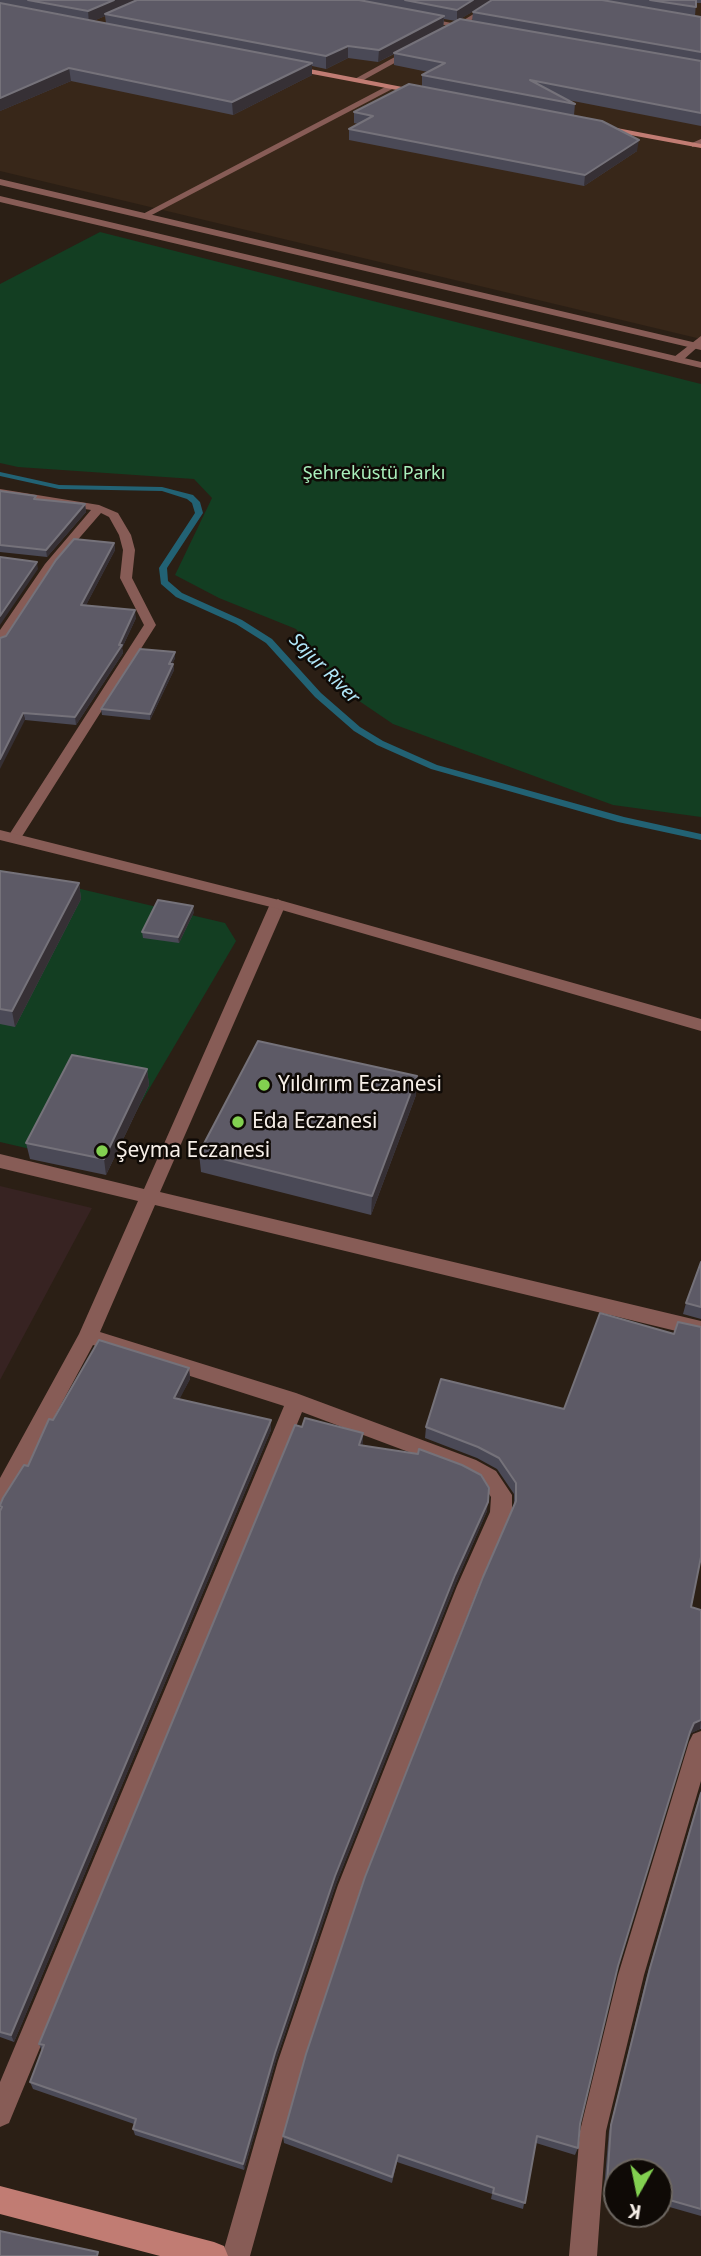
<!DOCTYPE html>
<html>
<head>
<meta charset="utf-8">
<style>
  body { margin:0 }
  #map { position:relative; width:701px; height:2256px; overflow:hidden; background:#2b1f15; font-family:"Noto Sans",sans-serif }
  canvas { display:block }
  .north { position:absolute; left:603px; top:2158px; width:70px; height:70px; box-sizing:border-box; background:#0f0a06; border:2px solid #6c6660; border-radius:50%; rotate:189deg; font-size:19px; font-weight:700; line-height:28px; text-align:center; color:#f7efe8 }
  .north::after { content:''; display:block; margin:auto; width:24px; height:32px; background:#82d050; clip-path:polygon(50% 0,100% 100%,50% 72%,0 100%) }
</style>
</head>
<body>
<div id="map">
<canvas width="701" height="2256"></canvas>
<div class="north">K</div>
</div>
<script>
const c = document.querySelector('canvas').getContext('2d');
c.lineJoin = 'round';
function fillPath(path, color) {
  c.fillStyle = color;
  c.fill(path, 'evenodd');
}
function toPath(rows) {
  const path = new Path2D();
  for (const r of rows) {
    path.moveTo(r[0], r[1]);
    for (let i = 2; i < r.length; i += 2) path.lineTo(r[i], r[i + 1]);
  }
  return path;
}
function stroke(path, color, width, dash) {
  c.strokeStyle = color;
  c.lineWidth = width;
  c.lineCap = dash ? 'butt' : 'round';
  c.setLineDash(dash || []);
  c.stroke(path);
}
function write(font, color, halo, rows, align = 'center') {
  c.font = font + ' "Noto Sans",sans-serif';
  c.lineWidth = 5;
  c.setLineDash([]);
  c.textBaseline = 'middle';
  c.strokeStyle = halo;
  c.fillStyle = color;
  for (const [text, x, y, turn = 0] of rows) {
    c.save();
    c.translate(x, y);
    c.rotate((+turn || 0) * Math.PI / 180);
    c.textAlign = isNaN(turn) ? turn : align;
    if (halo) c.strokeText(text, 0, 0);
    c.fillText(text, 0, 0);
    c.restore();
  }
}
const built = toPath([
  [0,0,701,0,701,339,0,171]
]);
const education = toPath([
  [0,1186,92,1208,0,1380]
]);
const green = toPath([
  [100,232,701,384,701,817,613,805,393,724,340,688,296,629,219,598,175,575,212,498,194,479,18,467,0,463,0,284],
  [0,870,225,923,236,941,104,1166,0,1142]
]);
const stream = toPath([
  [0,472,59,485,162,487,193,495,200,502,203,513,167,568,168,581,182,593,242,620,272,639,321,693,360,727,383,741,437,765,624,817,701,834,701,840,618,822,431,769,377,745,354,731,315,697,266,643,236,624,176,597,161,584,159,568,195,513,192,503,187,499,162,491,59,489,0,476,0,472]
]);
const minor = toPath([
  [497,0,505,0,458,28,417,19,420,17,457,24,497,0],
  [413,47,420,49,360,82,353,80,413,47],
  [389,85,396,87,146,218,139,216,389,85],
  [701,139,701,145,692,147,692,143,701,139],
  [701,336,701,344,682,361,674,361,674,357,701,336],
  [0,489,99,505,118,513,131,535,135,550,132,578,156,625,21,838,14,843,7,838,144,625,120,578,123,550,119,535,109,517,101,513,55,566,5,642,0,643,0,630,45,564,91,510,0,495,0,489],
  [278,899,286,904,160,1192,701,1321,701,1337,155,1205,100,1332,296,1393,476,1460,496,1471,512,1495,512,1512,479,1586,362,1885,304,2061,250,2256,222,2256,278,2061,338,1885,457,1586,490,1512,491,1497,482,1483,462,1472,302,1412,9,2123,0,2127,0,2082,284,1406,93,1345,7,1505,0,1507,0,1478,79,1334,138,1201,0,1168,0,1154,144,1189,270,904,278,899],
  [701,1731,701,1781,644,1975,606,2131,597,2256,569,2256,580,2131,618,1975,689,1742,693,1734,701,1731]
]);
const tertiary = toPath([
  [0,179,701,344,701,350,0,185,0,179],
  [0,196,701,362,701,368,0,202,0,196],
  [0,830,283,901,701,1019,701,1031,275,908,0,840,0,830]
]);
const secondary = toPath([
  [289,65,423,91,427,93,423,95,286,69,289,65],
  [601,125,701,144,701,148,598,129,601,125],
  [0,2186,214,2242,224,2246,228,2256,160,2256,0,2214,0,2186]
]);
const wall = toPath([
  [0,0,492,0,460,19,472,21,473,12,492,0,701,0,701,3,696,3,695,16,701,17,701,126,568,100,575,104,574,115,637,151,584,186,349,140,349,129,358,124,354,123,354,112,422,86,422,75,428,72,394,65,394,54,378,62,348,58,326,69,312,66,312,75,233,115,71,81,0,111],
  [105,16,106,23,93,21],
  [444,19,456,21,443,28],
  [0,491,36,496,36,499,85,504,86,512,47,557,0,552],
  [114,543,115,550,86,605,136,618,122,648,123,653,76,725,25,720,6,636],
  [175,652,175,658,172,664,173,664,174,670,150,720,102,715,101,709],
  [0,871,79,883,81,899,15,1027,0,1024],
  [194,912,179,943,143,938,142,932],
  [147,1069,149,1085,106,1175,30,1159,26,1143],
  [416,1095,371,1215,201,1172,199,1153],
  [701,1262,701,1319,683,1314,686,1303],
  [189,1368,190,1379,179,1399,271,1420,271,1430,14,2042,0,2037,0,1505,28,1466,53,1420],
  [441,1379,691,1607,701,1610,701,1729,700,1729,691,1733,687,1740,618,1966,580,2124,578,2148,575,2155,536,2143,523,2209,491,2199,492,2194,397,2162,392,2183,284,2143,283,2136,514,1505,514,1494,497,1469,477,1458,425,1438,426,1427],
  [363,1443,362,1446,487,1511,455,1585,336,1884,276,2060,244,2170,135,2135,133,2129,134,2124,33,2089,30,2082,42,2051,39,2044],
  [701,1790,701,2216,659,2204,659,2172,617,2172,617,2192,604,2189,609,2131,647,1976]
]);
const shadedWall = toPath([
  [114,0,142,0,105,14,105,16,89,23,88,11],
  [473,0,492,0,457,21,457,10],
  [444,16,443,28,378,62,379,50],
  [348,46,348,58,326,69,326,56],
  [312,63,312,75,233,115,232,102],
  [69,68,71,81,0,111,0,98],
  [639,140,637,151,584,186,585,175],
  [85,504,86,512,47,557,46,550],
  [114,543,115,550,82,613,81,605],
  [37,562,38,569,0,625,0,616],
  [135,610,136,618,122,648,123,653,76,725,75,717,119,645],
  [175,652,175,658,170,670,169,664],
  [173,664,174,670,150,720,150,714],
  [23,713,25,720,0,769,0,759],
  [79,883,81,899,15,1027,12,1011],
  [193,906,194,912,179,943,178,937],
  [147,1069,149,1085,106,1175,104,1159],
  [417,1076,416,1095,371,1215,372,1196],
  [189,1368,190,1379,175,1408,174,1398],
  [271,1420,271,1430,14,2042,11,2035],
  [363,1433,363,1443,358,1455,359,1445],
  [488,1502,487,1511,455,1585,336,1884,276,2060,244,2170,243,2164,275,2053,335,1876,455,1575],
  [701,1720,700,1729,691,1733,686,1741,694,1723]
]);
const building = toPath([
  [28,0,114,0,88,11,28,0],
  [137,0,359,0,444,16,379,50,348,46,326,56,105,14,137,0],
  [405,0,473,0,457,10,405,0],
  [492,0,602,0,701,17,701,52,473,12,492,0],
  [650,0,696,0,696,7,650,0],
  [0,3,312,63,232,102,69,68,0,98,0,3],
  [460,19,701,61,701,113,530,80,575,104,422,75,445,63,394,53,460,19],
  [409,84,602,121,639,140,585,175,349,129,373,116,354,112,409,84],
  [0,491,36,496,34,499,85,504,46,550,0,545,0,491],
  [74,539,114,543,81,605,135,610,119,645,122,645,75,717,23,713,0,759,0,638,6,636,56,560,74,539],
  [0,557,37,562,0,616,0,557],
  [140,649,175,652,169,664,173,664,150,714,101,709,140,649],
  [0,871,79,883,12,1011,0,1009,0,871],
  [158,900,193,906,178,937,142,932,158,900],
  [258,1041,417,1076,372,1196,199,1153,258,1041],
  [72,1055,147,1069,104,1159,26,1143,72,1055],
  [701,1262,701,1307,686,1303,701,1262],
  [600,1313,674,1334,678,1322,701,1327,701,1557,691,1607,701,1610,701,1720,694,1723,690,1732,618,1966,580,2124,578,2148,537,2136,525,2203,493,2193,494,2188,398,2155,392,2177,283,2136,306,2054,365,1877,483,1577,516,1501,516,1483,499,1458,478,1447,426,1427,441,1379,564,1409,600,1313],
  [99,1340,189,1368,174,1398,271,1420,11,2035,0,2032,0,1511,2,1507,0,1506,0,1505,3,1498,24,1465,28,1466,49,1419,53,1420,99,1340],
  [305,1418,363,1433,359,1445,418,1454,419,1449,462,1465,481,1475,489,1488,488,1502,455,1575,335,1876,275,2053,243,2164,133,2129,136,2119,30,2082,44,2045,39,2044,295,1425,302,1427,305,1418],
  [701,1793,701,2209,659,2197,659,2172,617,2172,617,2185,607,2183,611,2125,650,1968,701,1793],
  [0,2231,98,2252,97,2256,0,2256,0,2231]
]);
const markers = [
  [264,1085,7,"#82d050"],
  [238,1122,7,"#82d050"],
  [102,1151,7,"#82d050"]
];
const farParknames = [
  ["Şehreküstü Parkı",374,474]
];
const farWaternames = [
  ["Sajur River",324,669,45]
];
const poiNames = [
  ["Yıldırım Eczanesi",278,1085],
  ["Eda Eczanesi",252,1122],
  ["Şeyma Eczanesi",116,1151]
];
fillPath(built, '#382719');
fillPath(education, '#372322');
fillPath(green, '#133e22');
fillPath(stream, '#226274');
fillPath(minor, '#875c56');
fillPath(tertiary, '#875c56');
fillPath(secondary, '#c17c73');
fillPath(wall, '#4a4956');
fillPath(shadedWall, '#363035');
fillPath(building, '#5d5a66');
stroke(building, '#75727a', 2);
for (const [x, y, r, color] of markers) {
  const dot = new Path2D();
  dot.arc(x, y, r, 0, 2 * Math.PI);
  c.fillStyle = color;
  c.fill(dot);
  stroke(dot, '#0f0a06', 2.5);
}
write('18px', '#a9efbb', '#0f0a06', farParknames);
write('italic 19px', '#b1e7f9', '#0f0a06', farWaternames);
write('21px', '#f7efe8', '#0f0a06', poiNames, 'left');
</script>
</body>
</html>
